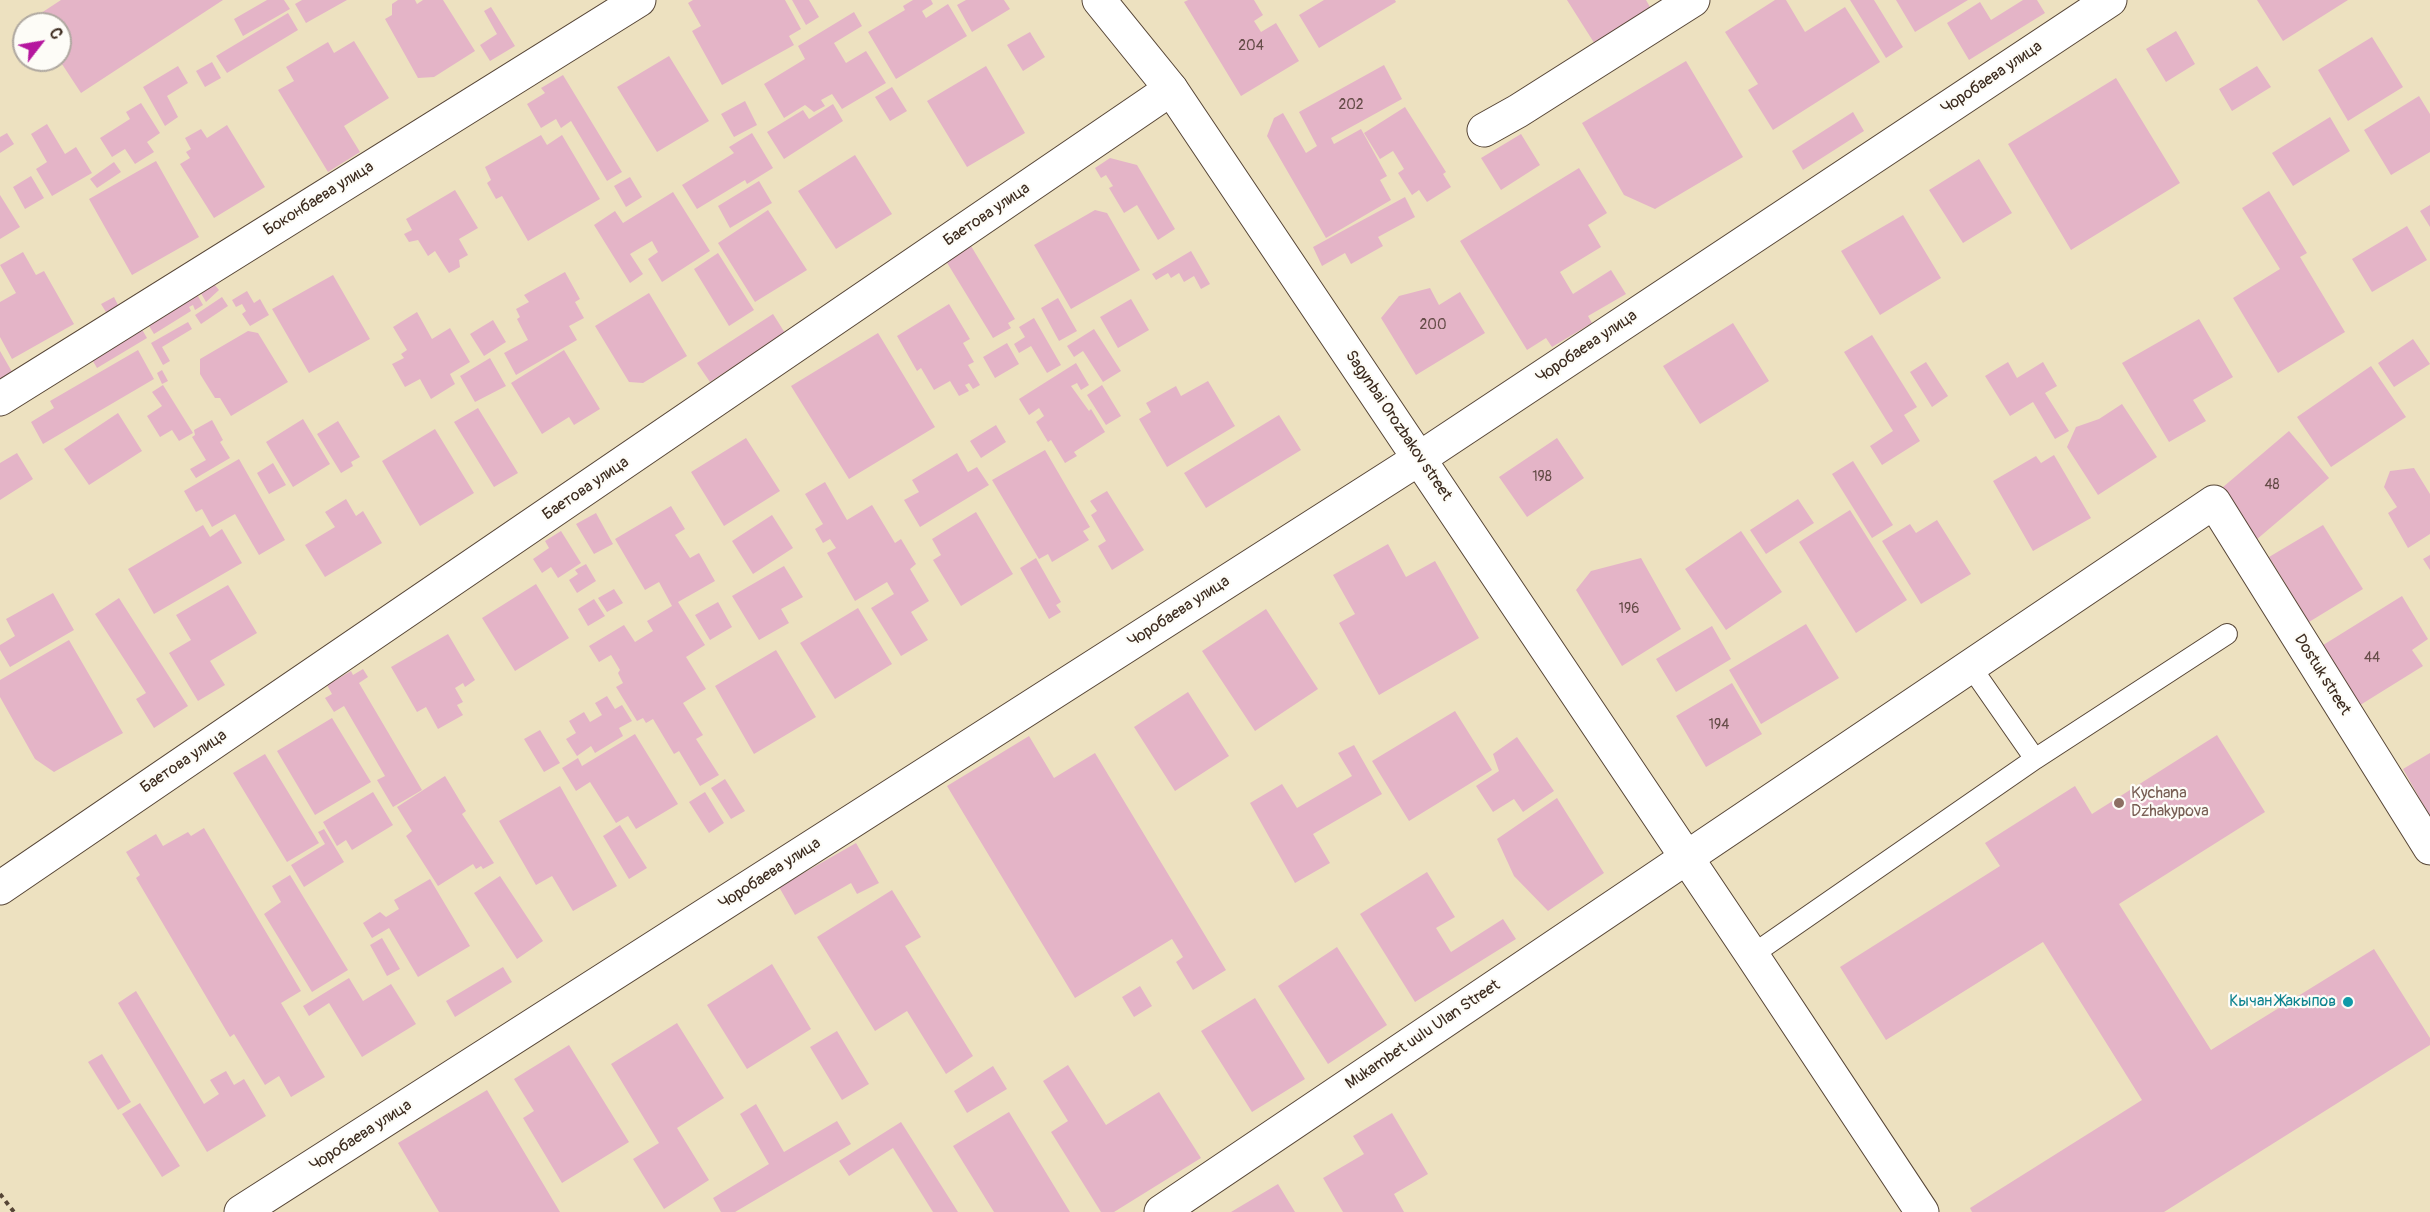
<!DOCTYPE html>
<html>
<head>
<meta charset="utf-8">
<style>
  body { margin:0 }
  #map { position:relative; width:2430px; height:1212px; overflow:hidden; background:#ede1c0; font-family:Pangolin,sans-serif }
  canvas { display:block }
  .north { position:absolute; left:12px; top:12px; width:60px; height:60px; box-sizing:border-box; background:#fdfcf7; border:2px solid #afa8a0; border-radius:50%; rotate:59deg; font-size:16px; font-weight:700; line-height:24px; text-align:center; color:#3b2a1e }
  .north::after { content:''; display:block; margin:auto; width:21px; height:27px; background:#b5179e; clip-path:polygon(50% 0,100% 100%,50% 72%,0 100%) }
</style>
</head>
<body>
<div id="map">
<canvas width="2430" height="1212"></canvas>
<div class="north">С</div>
</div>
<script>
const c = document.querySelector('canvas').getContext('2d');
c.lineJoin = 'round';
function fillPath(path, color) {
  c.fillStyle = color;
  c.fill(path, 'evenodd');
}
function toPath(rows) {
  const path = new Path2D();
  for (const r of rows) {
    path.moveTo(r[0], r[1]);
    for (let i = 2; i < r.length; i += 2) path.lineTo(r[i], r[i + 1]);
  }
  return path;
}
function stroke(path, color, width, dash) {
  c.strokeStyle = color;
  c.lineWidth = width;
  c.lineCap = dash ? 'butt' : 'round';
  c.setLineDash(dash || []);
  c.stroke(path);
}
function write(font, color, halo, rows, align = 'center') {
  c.font = font + ' Pangolin,sans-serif';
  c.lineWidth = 4.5;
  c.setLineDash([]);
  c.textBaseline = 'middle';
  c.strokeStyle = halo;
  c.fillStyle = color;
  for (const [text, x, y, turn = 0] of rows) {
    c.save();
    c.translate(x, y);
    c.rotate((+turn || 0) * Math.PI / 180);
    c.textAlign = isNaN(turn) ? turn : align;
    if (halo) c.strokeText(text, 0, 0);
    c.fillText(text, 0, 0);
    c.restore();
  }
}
const building = toPath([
  [61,0,223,0,81,93,60,61,60,24,36,24,32,19],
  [267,0,284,0,290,9,243,36,234,19],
  [302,0,347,0,306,23,295,4],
  [398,0,415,0,417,4,423,0,443,0,475,51,434,77,418,78,385,19,392,15,392,4],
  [693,0,785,0,801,29,789,36,794,45,722,85,692,31,701,26,688,3],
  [792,0,809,0,819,17,806,25],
  [913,0,931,0,933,4,922,11,926,18,948,4,967,36,896,79,868,32,905,10,903,6],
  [966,0,1004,0,1010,9,972,32,957,5],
  [1188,0,1254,0,1263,15,1254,21,1261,32,1276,23,1299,61,1241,96,1184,2],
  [1324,0,1395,0,1396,2,1319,48,1299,15],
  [1567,0,1646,0,1654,14,1598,49],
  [1775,0,1786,0,1805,32,1845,7,1880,62,1773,130,1748,90,1758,84,1725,32],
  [1850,0,1874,0,1903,47,1886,58],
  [1896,0,1968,0,1915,32],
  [2023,0,2037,0,2045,13,1969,60,1947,23,1980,2,1991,20],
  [2257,0,2348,0,2283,41],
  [491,7,515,46,490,61,480,45,497,34,484,11],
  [854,12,862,26,834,43,846,63,866,51,886,83,842,109,832,94,821,100,825,106,814,112,805,105,784,118,764,84,805,59,798,46],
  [288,13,298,30,227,73,216,56],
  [2176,31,2195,64,2166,82,2146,49],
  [1030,32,1045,57,1023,71,1007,45],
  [2372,37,2403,87,2348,121,2318,70],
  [354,41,389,98,344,126,360,152,328,172,278,90,294,81,286,67,328,42,334,53],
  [669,56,709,121,657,152,617,87],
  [1686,61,1743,157,1655,209,1624,195,1582,123],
  [212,62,221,78,205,87,196,71],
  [1384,65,1402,99,1331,138,1334,144,1361,129,1387,176,1380,180,1391,200,1326,238,1267,136,1274,118,1283,113,1306,153,1317,146,1299,112],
  [178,66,188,83,167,96,178,117,165,126,143,87],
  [986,66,1025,133,967,167,927,101],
  [2257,66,2271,87,2232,111,2219,89],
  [563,75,622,172,607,181,571,121,561,128,556,119,541,128,527,104,545,93,541,88],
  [2116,78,2180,183,2071,250,2008,144],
  [892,87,907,111,890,121,875,97],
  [2419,96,2430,114,2430,152,2391,175,2364,130],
  [745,101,757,125,734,137,721,114],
  [141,103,160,133,147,142,154,152,135,164,125,149,112,157,100,138,130,119,126,112],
  [833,104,843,121,784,159,767,132,803,110,809,119],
  [1405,107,1446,172,1443,174,1451,187,1427,202,1419,190,1412,195,1398,173,1404,169,1393,151,1380,159,1364,133],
  [1853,112,1864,131,1803,170,1792,151],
  [2330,117,2350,151,2293,186,2272,153],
  [47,124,65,154,76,147,92,173,52,196,36,169,47,162,31,134],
  [227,125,265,187,214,218,180,164,190,158,186,152,191,149,185,138,201,129,207,138],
  [7,133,14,144,0,153,0,137],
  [752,133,773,168,747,184,745,180,697,209,682,185,734,153,729,147],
  [1521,134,1540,165,1501,190,1481,158],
  [541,135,547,145,562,135,600,199,528,241,502,196,496,199,487,183,491,180,485,167],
  [855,155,892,214,836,249,798,191],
  [1110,158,1137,165,1175,229,1158,240,1137,205,1124,213,1109,188,1113,186,1106,175,1101,178,1095,168],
  [1979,159,2012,213,1963,243,1929,190],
  [156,161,199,237,132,275,89,199],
  [114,162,121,172,97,188,90,179],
  [1579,168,1607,213,1588,225,1601,247,1560,272,1573,294,1611,270,1626,294,1588,316,1592,323,1552,347,1546,338,1527,350,1460,241],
  [31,176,44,198,25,209,13,187],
  [630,177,642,197,626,207,614,186],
  [759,181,772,203,730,228,718,206],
  [455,190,478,228,459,239,468,255,459,260,460,267,449,273,435,251,428,256,418,240,409,242,404,234,412,230,406,219],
  [2269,191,2307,253,2300,257,2345,332,2278,373,2233,298,2280,269,2242,208],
  [673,192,710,251,662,282,648,259,658,252,652,241,630,254,643,274,630,283,594,225,615,211,623,223],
  [0,195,20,227,0,239],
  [1405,197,1415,217,1378,237,1383,246,1351,264,1345,253,1322,266,1313,247],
  [2430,205,2430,227,2420,211],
  [768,210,807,270,755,302,718,243],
  [1095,210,1107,213,1140,270,1071,309,1034,245],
  [1903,215,1941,278,1880,315,1841,251],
  [2407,226,2427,260,2372,292,2352,259],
  [971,246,1015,319,1008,323,1011,328,993,338,946,261],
  [1191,251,1210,284,1201,289,1194,276,1184,282,1179,273,1171,278,1168,273,1156,280,1152,274],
  [23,252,36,275,44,271,74,324,12,359,0,337,0,302,16,293,0,265],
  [718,253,754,310,729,326,694,269],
  [565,272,580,299,575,302,584,318,569,326,577,340,516,375,504,353,528,340,517,319,520,317,516,309,529,302,524,295],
  [333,275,370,339,309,373,272,309],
  [214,284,219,290,206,302,198,288],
  [1430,288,1439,305,1460,292,1485,333,1416,375,1381,318,1399,296],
  [194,289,203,305,195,310,193,305,189,307,191,311,154,334,143,316],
  [247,291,254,303,260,299,269,315,250,326,242,314,246,311,242,304,236,307,232,300],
  [649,293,687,356,643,383,629,382,595,326],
  [114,297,120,309,109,317,101,304],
  [222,297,228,306,201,324,195,315],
  [1058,298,1077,331,1059,341,1041,308],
  [1131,299,1149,330,1118,348,1100,317],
  [949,304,970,339,963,343,974,362,968,365,980,385,973,389,969,383,965,385,969,391,959,396,950,381,934,390,921,368,917,371,897,336],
  [417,312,432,339,450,328,470,362,450,374,455,384,431,399,420,379,405,387,392,364,404,358,401,354,407,350,393,327],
  [773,314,785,333,710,382,697,363],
  [1034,318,1061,365,1047,373,1031,346,1019,353,1014,344,1025,337,1019,327],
  [2199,319,2233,377,2193,400,2206,421,2169,442,2122,363],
  [493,320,506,342,484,356,470,334],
  [137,321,147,338,97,368,87,351],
  [188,322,192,329,162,347,170,361,163,365,151,343],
  [1733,323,1769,381,1700,424,1663,366],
  [1094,329,1121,371,1103,382,1083,351,1074,357,1067,346],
  [248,331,258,333,288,382,231,416,220,398,215,398,200,374,200,359],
  [878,333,935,427,849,479,791,386],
  [1872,335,1917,407,1904,415,1920,441,1882,465,1870,446,1893,431,1844,352],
  [2413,339,2430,364,2394,387,2378,363],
  [1007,343,1019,364,995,378,983,357],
  [138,350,154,379,43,444,31,422,54,408,50,401],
  [564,350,600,409,574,425,569,417,542,434,511,383],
  [0,351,15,377,0,385],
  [490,358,506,386,475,402,460,376],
  [1926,362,1948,396,1932,407,1910,372],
  [2008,362,2017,378,2043,362,2057,386,2045,393,2069,431,2055,439,2033,402,2010,416,1985,376],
  [1076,363,1089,385,1081,390,1077,383,1071,386,1089,411,1091,409,1105,432,1074,452,1077,456,1065,463,1051,440,1048,442,1036,422,1044,416,1039,408,1029,415,1019,399],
  [2371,366,2406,417,2331,467,2297,417],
  [162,370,168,381,162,384,157,373],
  [1208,381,1235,426,1167,467,1139,419,1151,412,1146,403,1176,386,1181,396],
  [163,385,193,433,179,441,172,430,160,437,147,416,162,406,152,392],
  [1102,385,1121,416,1106,425,1087,395],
  [2122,404,2157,457,2098,495,2067,447,2076,427,2099,419],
  [478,408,518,473,494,487,454,422],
  [118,413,142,451,89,485,64,449],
  [1279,415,1301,450,1206,508,1184,473],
  [303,419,330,464,293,487,266,442],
  [212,420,223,440,220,442,230,458,196,478,190,469,206,460,192,437,195,435,194,430],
  [338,421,360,457,351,462,353,466,341,473,317,434],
  [996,425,1006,442,981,458,970,441],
  [435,429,474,493,420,526,382,461],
  [2289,431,2329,478,2256,540,2216,493],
  [746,438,780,491,724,526,691,472],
  [1557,438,1584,478,1527,517,1499,477],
  [1045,450,1090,527,1083,531,1089,540,1052,562,1048,554,1039,559,992,480],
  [17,453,33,479,0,500,0,463],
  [957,453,968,472,977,467,989,485,920,527,904,500,919,492,912,480],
  [2054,455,2091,518,2033,551,1993,481,2036,456,2041,463],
  [239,459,285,540,259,555,235,514,212,527,202,509,196,512,184,491],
  [1853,461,1893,525,1872,538,1832,474],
  [273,463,286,485,269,494,257,473],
  [2414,468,2430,494,2430,534,2408,548,2388,513,2397,507,2384,487,2390,471],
  [825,482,847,520,872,505,895,543,901,539,916,564,910,569,929,601,911,612,928,640,901,656,871,608,894,594,887,582,855,601,827,553,836,548,830,539,823,543,815,529,823,524,805,494],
  [1107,491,1144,550,1112,570,1098,546,1106,541,1091,515,1097,511,1090,501],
  [346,499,356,516,363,511,382,543,325,577,305,545,335,527,325,512],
  [1798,499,1814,523,1766,554,1750,530],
  [671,506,685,529,675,535,690,558,699,553,715,581,678,602,705,645,686,657,706,689,683,703,703,735,696,739,719,775,700,786,679,751,674,754,653,719,646,723,643,718,637,721,616,687,623,683,618,673,620,670,611,655,599,662,589,646,624,625,635,642,653,631,647,621,672,606,659,582,645,590,615,539],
  [1850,510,1907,600,1856,633,1799,542],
  [976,512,1013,574,961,606,933,560,941,555,932,539],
  [596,513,613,544,594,554,576,524],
  [772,515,793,548,753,574,732,541],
  [1937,520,1971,574,1921,604,1882,541,1910,524,1916,533],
  [203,525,210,537,222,529,242,563,154,614,128,569],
  [2323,525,2363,589,2309,622,2269,557],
  [561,531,581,563,558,578,551,567,542,573,533,559,549,548,545,541],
  [1741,531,1782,592,1726,630,1685,569],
  [1388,544,1406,577,1435,561,1479,638,1379,695,1339,623,1355,614,1333,575],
  [2430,555,2430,570,2423,559],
  [1036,558,1061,602,1056,605,1061,612,1049,619,1020,568],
  [1641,558,1681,629,1622,666,1576,590,1591,571],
  [586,564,596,581,577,593,569,580,578,574,575,570],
  [784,566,803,597,781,609,789,623,759,640,732,596],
  [536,584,569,638,515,671,482,618],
  [228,585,257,633,210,661,225,685,198,701,169,653,191,640,176,615],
  [614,589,623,603,607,612,598,598],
  [53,593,74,630,10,667,0,650,0,645,15,636,6,619],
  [2402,596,2428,639,2412,650,2423,666,2357,707,2320,647],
  [119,598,188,706,154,728,136,699,146,693,95,614],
  [594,599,605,616,588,626,578,609],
  [718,602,732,627,710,640,695,615],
  [858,608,892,664,835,699,800,643],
  [1266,609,1318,689,1255,731,1202,651],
  [1806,624,1839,678,1761,724,1729,670],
  [1712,626,1731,659,1676,692,1656,659],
  [448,634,475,680,465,687,463,683,455,688,463,702,457,705,463,715,438,729,426,707,417,712,391,667],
  [69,640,123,733,54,772,35,759,0,697,0,680],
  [776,650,816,717,754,754,715,686],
  [363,669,368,677,359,683,422,790,393,807,377,780,385,776,344,706,334,712,325,698,332,694,327,685,351,671,353,675],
  [1732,683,1762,734,1706,767,1676,716],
  [1188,692,1229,756,1175,791,1134,727],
  [607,696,615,709,622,705,632,721,619,728,623,736,595,753,591,746,577,756,566,739,576,733,569,721,584,712,590,722,602,715,595,703],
  [1455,711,1492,770,1409,821,1372,761],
  [332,718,371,782,315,815,277,751],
  [540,730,560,763,544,772,524,739],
  [635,734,678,804,636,829,628,816,616,823,590,782,576,791,562,768,578,758,582,766],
  [2217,735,2265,812,2119,904,2211,1050,2374,949,2430,1038,2430,1045,2164,1212,1972,1212,1970,1208,2142,1100,2043,942,1886,1040,1840,967,2000,866,1985,843,2075,786,2092,814],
  [1029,736,1054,778,1095,753,1226,970,1193,990,1176,962,1183,957,1172,939,1075,998,947,786],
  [1517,737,1554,791,1523,812,1514,799,1493,812,1476,786,1499,771,1493,754],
  [1354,745,1382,794,1313,834,1330,863,1295,883,1250,803,1282,784,1297,808,1352,776,1338,753],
  [2430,753,2430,817,2403,769],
  [265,754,319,843,287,862,233,773],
  [445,776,466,811,462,814,494,863,483,869,481,866,476,869,473,864,438,886,406,836,412,831,397,807],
  [725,779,745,811,731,819,711,788],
  [560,786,617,886,573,911,552,876,536,885,499,821],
  [373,792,393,825,352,850,346,840,337,846,323,822],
  [705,792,724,823,709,833,689,802],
  [1557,798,1604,873,1548,911,1514,876,1497,839],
  [620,825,647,868,629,879,603,836],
  [204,828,301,991,281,1003,325,1077,291,1097,279,1076,265,1085,234,1034,230,1037,136,878,140,875,126,852,156,834,163,846,188,832,191,836],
  [324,829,344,862,304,887,291,865,325,844,318,832],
  [856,843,879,883,857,894,851,883,795,915,779,887],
  [1427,872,1455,917,1436,928,1451,952,1503,919,1516,939,1415,1002,1360,914],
  [290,875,348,970,312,992,264,914,281,902,272,886],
  [500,876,543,941,517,959,474,893],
  [430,879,470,946,418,977,389,928,372,938,363,923,380,912,386,917,399,909,394,900],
  [892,890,921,937,905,946,973,1056,946,1074,907,1011,875,1031,817,937],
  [382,938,400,969,387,976,370,945],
  [1337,947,1387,1025,1328,1064,1278,986],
  [772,964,811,1029,747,1069,707,1005],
  [503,967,512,982,455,1017,446,1001],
  [349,978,363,1001,391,984,416,1024,362,1057,329,1003,309,1016,303,1006],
  [1140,986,1152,1006,1134,1017,1122,997],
  [136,991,204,1104,219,1094,210,1080,226,1071,234,1085,244,1079,266,1116,207,1152,118,1003],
  [1255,998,1305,1079,1252,1112,1201,1031],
  [677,1023,724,1098,677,1128,709,1180,664,1209,633,1159,659,1143,611,1064],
  [837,1031,869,1084,842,1100,810,1047],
  [569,1045,629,1142,562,1183,523,1118,534,1111,514,1079],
  [102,1054,131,1102,118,1110,88,1062],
  [1068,1065,1106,1125,1159,1092,1201,1158,1114,1212,1101,1212,1051,1132,1068,1121,1043,1081],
  [993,1066,1007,1089,967,1113,954,1091],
  [487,1090,560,1212,439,1212,398,1143],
  [140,1103,180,1166,162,1177,122,1114],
  [756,1104,784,1152,837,1121,851,1144,735,1212,721,1212,713,1198,769,1164,740,1114],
  [1009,1112,1070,1212,994,1212,953,1146],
  [1392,1113,1428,1174,1394,1194,1404,1212,1343,1212,1323,1178,1364,1154,1353,1136],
  [901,1122,958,1212,933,1212,893,1148,849,1176,839,1161],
  [1278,1184,1295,1212,1231,1212]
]);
const path = toPath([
  [0,1194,14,1212]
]);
const lane = toPath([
  [1971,667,2035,759],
  [1752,955,2035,759,2227,634]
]);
const street = toPath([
  [1484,130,1518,111,1693,0],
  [0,399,639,0],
  [0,888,1171,89],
  [1161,1212,2214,502,2430,848]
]);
const secondary = toPath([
  [1099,0,1171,89,1752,955,1922,1212],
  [241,1212,1420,458,2110,0]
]);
const markers = [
  [2119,803,6,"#8d6e63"],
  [2348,1002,6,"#0f9aa8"]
];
const numberNames = [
  ["204",1251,46],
  ["202",1351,105],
  ["200",1433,325],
  ["198",1542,477],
  ["48",2272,485],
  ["196",1629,609],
  ["44",2372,658],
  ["194",1719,725]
];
const streetNames = [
  ["Чоробаева улица",1992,78,-34],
  ["Боконбаева улица",319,199,-32],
  ["Баетова улица",987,215,-34],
  ["Чоробаева улица",1587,347,-34],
  ["Sagynbai Orozbakov street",1398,426,56],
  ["Баетова улица",586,489,-34],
  ["Чоробаева улица",1179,612,-33],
  ["Dostuk street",2322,675,58],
  ["Баетова улица",184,762,-34],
  ["Чоробаева улица",770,874,-33],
  ["Mukambet uulu Ulan Street",1423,1035,-34],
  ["Чоробаева улица",361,1136,-33]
];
const educationNames = [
  ["Kychana",2131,794],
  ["Dzhakypova",2131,812]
];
const cultureNames = [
  ["Кычан Жакыпов",2336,1002]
];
fillPath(building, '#e4b4c7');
stroke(lane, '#564536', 22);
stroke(street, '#564536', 35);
stroke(secondary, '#564536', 35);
stroke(path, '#564536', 4, [4.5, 4.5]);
stroke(lane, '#fff', 20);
stroke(street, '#fff', 33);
stroke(secondary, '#fff', 33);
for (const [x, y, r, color] of markers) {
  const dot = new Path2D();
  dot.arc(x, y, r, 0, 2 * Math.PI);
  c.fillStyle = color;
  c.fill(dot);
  stroke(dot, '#fdfcf7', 2);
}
write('14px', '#654c48', null, numberNames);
write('16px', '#3b2a1e', '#fdfcf7', streetNames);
write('16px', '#785e54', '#fdfcf7', educationNames, 'left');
write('16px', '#0d838f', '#fdfcf7', cultureNames, 'right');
</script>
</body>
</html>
